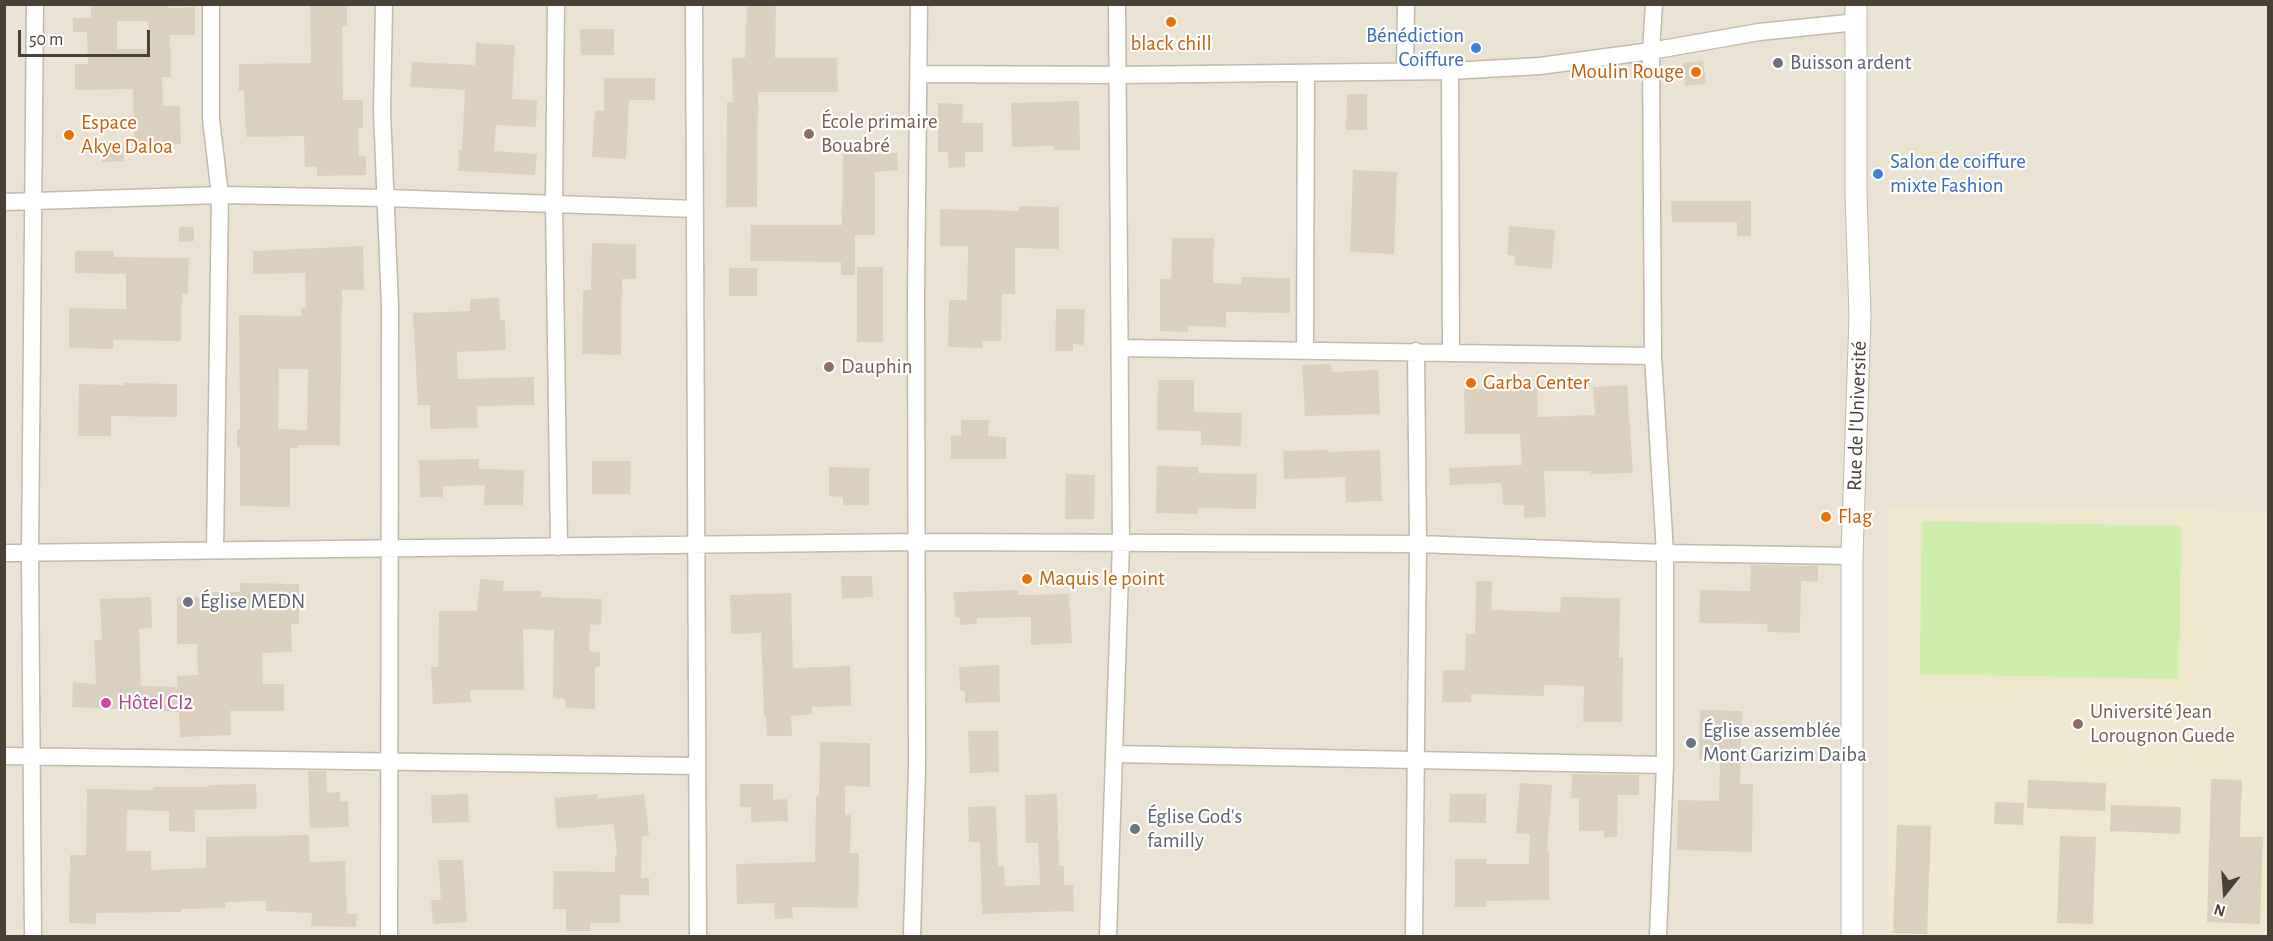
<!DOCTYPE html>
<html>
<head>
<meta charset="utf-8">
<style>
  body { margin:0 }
  #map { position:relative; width:2273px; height:941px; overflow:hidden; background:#f5f1e6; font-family:"Alegreya Sans",sans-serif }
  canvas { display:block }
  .frame { position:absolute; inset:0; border:6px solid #494135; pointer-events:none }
  .north { position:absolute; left:2195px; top:863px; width:60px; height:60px; -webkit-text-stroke:4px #fff; paint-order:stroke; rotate:197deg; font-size:16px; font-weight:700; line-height:24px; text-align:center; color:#494135 }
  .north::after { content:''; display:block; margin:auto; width:21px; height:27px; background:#494135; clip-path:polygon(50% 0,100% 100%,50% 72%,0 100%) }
  .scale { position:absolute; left:18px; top:30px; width:132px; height:27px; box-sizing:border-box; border:3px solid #494135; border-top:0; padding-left:8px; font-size:18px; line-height:21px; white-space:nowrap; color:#494135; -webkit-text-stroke:4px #fff; paint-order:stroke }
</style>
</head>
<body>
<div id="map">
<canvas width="2273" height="941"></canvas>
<div class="frame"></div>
<div class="north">N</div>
<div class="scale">50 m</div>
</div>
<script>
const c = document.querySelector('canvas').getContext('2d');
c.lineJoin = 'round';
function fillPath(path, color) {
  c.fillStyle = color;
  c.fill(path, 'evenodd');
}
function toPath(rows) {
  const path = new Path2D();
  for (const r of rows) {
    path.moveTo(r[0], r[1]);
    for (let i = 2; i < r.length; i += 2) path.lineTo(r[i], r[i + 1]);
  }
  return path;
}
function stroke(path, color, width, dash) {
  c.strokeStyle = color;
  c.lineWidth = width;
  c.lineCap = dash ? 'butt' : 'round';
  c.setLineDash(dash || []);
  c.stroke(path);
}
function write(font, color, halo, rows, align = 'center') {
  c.font = font + ' "Alegreya Sans",sans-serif';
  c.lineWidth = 4.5;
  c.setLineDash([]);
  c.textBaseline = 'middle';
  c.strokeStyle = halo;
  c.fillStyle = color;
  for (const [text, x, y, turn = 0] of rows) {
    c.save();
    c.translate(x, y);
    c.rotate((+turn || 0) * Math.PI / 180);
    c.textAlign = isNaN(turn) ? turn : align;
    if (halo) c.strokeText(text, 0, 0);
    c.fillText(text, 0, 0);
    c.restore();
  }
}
const residential = toPath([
  [5,5,2268,5,2268,936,5,936]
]);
const education = toPath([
  [1889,508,2268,511,2268,936,1887,936]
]);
const green = toPath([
  [1922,521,2181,526,2179,679,1920,674]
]);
const building = toPath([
  [91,4,168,4,168,8,195,7,195,35,170,35,171,77,162,77,163,106,180,106,181,144,134,145,133,89,75,90,75,64,88,64,87,32,73,32,73,18,91,18],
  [117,21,148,21,149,49,117,49],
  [310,4,347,4,347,26,342,26,343,100,363,100,363,128,358,128,359,156,366,156,366,175,317,176,317,167,305,167,304,136,246,137,244,91,239,91,239,64,311,63],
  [747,4,776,4,775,58,837,58,838,92,758,92,757,207,726,207,727,102,733,102,732,58,745,58],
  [580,29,614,29,614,55,581,55],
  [476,43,515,45,512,99,537,100,536,127,496,125,494,151,537,154,535,175,458,171,459,150,462,150,465,90,410,87,412,62,475,65],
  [1703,61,1706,84,1685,86,1683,63],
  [604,78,655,78,655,100,629,100,626,159,592,157,595,111,604,111],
  [1347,94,1367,94,1367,130,1346,130],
  [1079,101,1080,150,1054,150,1054,146,1012,147,1011,103],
  [938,103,963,104,962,123,983,123,983,152,965,152,965,167,949,168,948,152,938,152],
  [843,140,875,141,875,154,897,153,898,170,875,172,875,235,855,235,855,275,841,275,841,262,750,261,751,225,842,225],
  [123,143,124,161,102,162,102,144],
  [1353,170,1397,172,1394,254,1350,252],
  [1671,201,1751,201,1751,236,1737,236,1737,222,1672,222],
  [1019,206,1059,207,1059,249,1015,248,1015,294,1002,294,1001,341,983,341,983,348,948,347,949,300,967,300,968,246,940,246,940,209,1019,211],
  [1509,226,1555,230,1552,269,1514,265,1515,256,1507,255],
  [179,227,194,227,194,241,179,242],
  [1172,238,1214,238,1213,283,1241,284,1241,277,1290,278,1290,313,1226,312,1226,327,1188,326,1188,332,1160,331,1160,279,1171,279],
  [592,243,636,244,636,279,622,279,621,355,582,354,583,290,591,290],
  [363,246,364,290,342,290,340,445,298,445,298,448,290,448,290,507,240,506,240,447,237,447,237,429,240,429,239,315,301,316,301,308,306,308,305,273,253,274,253,251],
  [279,369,308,369,307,430,278,429],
  [75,251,114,251,114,257,189,258,188,294,182,294,181,341,113,340,113,349,69,348,69,308,126,309,126,274,75,273],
  [857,267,883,267,883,342,857,342],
  [729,268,757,268,757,296,729,296],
  [499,298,500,320,505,320,506,350,457,352,458,379,534,377,534,405,477,406,478,428,430,429,430,405,418,405,413,313,470,311,470,299],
  [1056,309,1085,309,1084,345,1073,344,1073,351,1055,351],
  [1331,364,1332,372,1378,370,1380,414,1305,416,1302,365],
  [1158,380,1194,380,1194,412,1242,413,1241,446,1201,445,1201,431,1157,430],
  [124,383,177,384,177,417,111,416,111,436,78,436,79,384,124,385],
  [1537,385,1538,417,1595,415,1593,387,1627,385,1633,473,1591,474,1590,471,1544,471,1546,517,1524,518,1524,505,1503,505,1501,483,1450,485,1449,468,1522,465,1520,434,1465,434,1464,389,1499,389,1499,387],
  [961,420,989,420,988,436,1006,437,1006,459,951,459,951,435,961,436],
  [1329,450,1329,452,1380,450,1382,501,1346,502,1345,477,1284,479,1283,451],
  [479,459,479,469,524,470,523,505,484,505,485,485,443,486,443,497,420,497,419,460],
  [592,461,631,461,630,494,592,494],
  [1157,466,1198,467,1198,473,1257,474,1256,509,1198,508,1198,514,1156,513],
  [829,467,869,468,869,505,843,505,843,497,829,496],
  [1066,474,1095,475,1094,519,1065,519],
  [1751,565,1818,566,1818,582,1801,581,1800,633,1767,632,1768,624,1699,623,1700,590,1750,591],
  [841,576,872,576,873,597,842,599],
  [480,579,504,581,503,591,541,591,541,597,602,599,601,625,590,624,589,651,600,652,600,667,595,667,595,709,566,708,565,699,553,698,554,630,523,629,524,690,470,690,471,702,433,704,431,667,438,667,439,611,477,611],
  [1476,581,1492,581,1491,610,1560,612,1561,597,1620,598,1619,657,1623,658,1622,722,1583,722,1584,686,1544,685,1544,696,1471,694,1471,702,1442,702,1443,670,1465,670,1466,634,1475,634],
  [240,583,299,584,299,624,291,624,292,652,262,653,263,684,284,684,284,711,230,711,231,735,180,737,179,712,72,707,73,682,96,684,94,640,102,640,100,599,151,597,152,628,139,629,141,686,178,687,177,676,198,675,197,644,177,644,177,597,208,597,208,592,240,592],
  [1018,590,1018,595,1069,594,1072,643,1031,645,1031,617,977,618,977,624,960,625,960,617,955,617,954,592],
  [791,593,793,668,850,666,851,706,812,707,812,714,791,716,792,736,767,736,766,717,764,717,761,633,731,634,730,595],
  [999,665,1000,702,965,703,965,691,960,691,959,667],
  [1700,710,1742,711,1740,784,1753,784,1752,852,1677,850,1678,800,1719,801,1720,760,1699,760],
  [968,731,998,731,999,772,970,773],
  [820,742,870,743,870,787,845,786,845,815,851,815,850,853,859,853,858,908,792,907,793,918,775,919,774,903,737,904,736,864,815,862,816,796,819,796],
  [308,771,326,771,327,793,340,792,340,801,348,801,349,827,310,828],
  [1572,774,1639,775,1639,795,1618,795,1617,837,1604,837,1604,831,1579,831,1579,798,1571,798],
  [2211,779,2242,780,2240,837,2263,837,2260,924,2207,922],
  [2028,780,2106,783,2105,811,2027,808],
  [1520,783,1552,785,1547,851,1549,851,1549,900,1486,901,1486,907,1455,907,1455,859,1486,859,1486,864,1529,864,1530,834,1516,833],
  [256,784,257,809,195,810,195,832,169,831,169,811,127,810,126,851,151,851,151,870,206,868,206,837,309,835,310,862,345,861,347,914,357,914,356,927,311,926,312,913,266,911,266,901,225,902,225,908,181,909,181,912,96,913,96,924,69,923,70,855,86,855,87,789,153,790,153,787,209,787,209,785],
  [740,784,773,784,773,800,787,799,788,821,751,822,751,807,740,807],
  [468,794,469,822,432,823,431,795],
  [597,794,597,799,644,794,649,835,642,836,641,878,649,878,649,895,620,895,620,923,590,923,590,931,566,931,566,909,553,909,554,871,615,872,615,856,617,856,614,824,557,829,554,798],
  [1057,794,1059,866,1064,866,1064,885,1073,885,1074,911,982,914,980,842,969,842,968,807,996,806,998,866,1004,866,1005,886,1040,885,1038,843,1026,843,1025,795],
  [1450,794,1486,794,1486,823,1449,822],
  [1995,802,2024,803,2023,825,1994,824],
  [2111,805,2181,807,2180,834,2110,831],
  [1897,825,1931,826,1927,934,1893,933],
  [2060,836,2096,837,2093,924,2057,923],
  [438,860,463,860,467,922,433,924,431,900,441,900]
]);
const minor = toPath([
  [211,4,211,119,220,195,215,550],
  [384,4,382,111,390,307,389,936],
  [556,4,554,204,559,547],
  [694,4,698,936],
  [1654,4,1651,51,1653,356,1665,553,1665,765,1658,936],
  [1405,71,1406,4],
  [1450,71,1451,352],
  [919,74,1118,75,1450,71,1540,66,1651,51,1759,32,1857,22],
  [4,202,220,195,387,198,695,209],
  [1121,348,1653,356],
  [1305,350,1306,73],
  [4,553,916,542,1418,544,1665,553,1852,556],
  [1115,754,1665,765],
  [4,756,697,766],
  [33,936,30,554,35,4],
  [912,936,917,768,916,295,919,4],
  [1108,936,1121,544,1117,4],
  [1414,936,1418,544,1416,351]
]);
const tertiary = toPath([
  [1852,936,1852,556,1860,316,1856,195,1856,4]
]);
const markers = [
  [1171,22,6,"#e8710a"],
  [1476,48,6,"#3f7fe0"],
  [1778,63,6,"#6b7280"],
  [1696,72,6,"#e8710a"],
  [809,134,6,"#8d6e63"],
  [69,135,6,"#e8710a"],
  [1878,174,6,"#3f7fe0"],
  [829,367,6,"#8d6e63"],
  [1471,383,6,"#e8710a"],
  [1826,517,6,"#e8710a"],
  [1027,579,6,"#e8710a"],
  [188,602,6,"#6b7280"],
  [106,703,6,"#d1479c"],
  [2078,724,6,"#8d6e63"],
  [1691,743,6,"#6b7280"],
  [1135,829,6,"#6b7280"]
];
const shopNames = [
  ["Bénédiction",1464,36],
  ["Coiffure",1464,60],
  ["Salon de coiffure",1890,162,"left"],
  ["mixte Fashion",1890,186,"left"]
];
const foodNames = [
  ["black chill",1171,44,"center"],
  ["Moulin Rouge",1684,72,"right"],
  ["Espace",81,123],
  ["Akye Daloa",81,147],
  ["Garba Center",1483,383],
  ["Flag",1838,517],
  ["Maquis le point",1039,579]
];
const worshipNames = [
  ["Buisson ardent",1790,63],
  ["Église MEDN",200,602],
  ["Église assemblée",1703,731],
  ["Mont Garizim Daiba",1703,755],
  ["Église God's",1147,817],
  ["familly",1147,841]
];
const educationNames = [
  ["École primaire",821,122],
  ["Bouabré",821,146],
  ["Dauphin",841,367],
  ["Université Jean",2090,712],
  ["Lorougnon Guede",2090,736]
];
const streetNames = [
  ["Rue de l'Université",1857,416,-88]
];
const hotelNames = [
  ["Hôtel CI2",118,703]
];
fillPath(residential, '#eae3d4');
fillPath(education, '#f0e7cf');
fillPath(green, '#ceeeab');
fillPath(building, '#dbd0bd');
stroke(minor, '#c2b9a8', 19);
stroke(tertiary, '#c2b9a8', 23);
stroke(minor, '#fff', 16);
stroke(tertiary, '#fff', 21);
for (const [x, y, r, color] of markers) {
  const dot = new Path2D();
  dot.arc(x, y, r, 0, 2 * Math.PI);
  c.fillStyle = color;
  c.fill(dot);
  stroke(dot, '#fff', 2);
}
write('21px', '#366cbe', '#fff', shopNames, 'right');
write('21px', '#c56008', '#fff', foodNames, 'left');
write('21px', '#5b616d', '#fff', worshipNames, 'left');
write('21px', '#785e54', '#fff', educationNames, 'left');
write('21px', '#494135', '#fff', streetNames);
write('21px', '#b23c85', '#fff', hotelNames, 'left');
</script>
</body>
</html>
